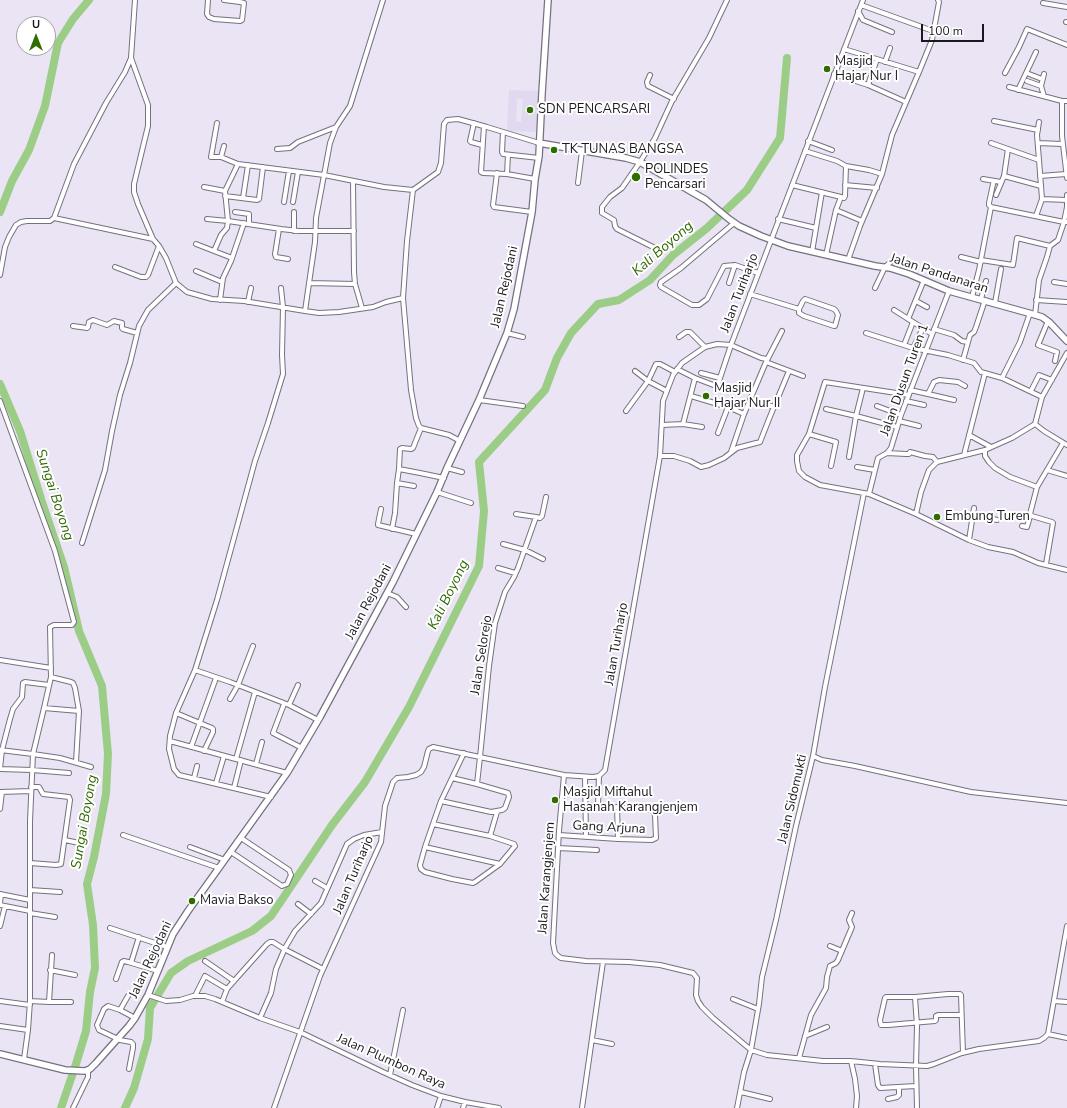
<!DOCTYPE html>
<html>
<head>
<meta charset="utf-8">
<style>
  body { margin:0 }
  #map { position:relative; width:1067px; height:1108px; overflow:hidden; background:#eae4f4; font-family:"Nunito Sans",sans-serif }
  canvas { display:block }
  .north { position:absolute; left:16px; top:16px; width:40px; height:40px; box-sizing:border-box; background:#fff; border:1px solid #a3a3a5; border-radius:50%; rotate:0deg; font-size:11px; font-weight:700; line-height:16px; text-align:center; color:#1a181d }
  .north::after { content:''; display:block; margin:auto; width:14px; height:18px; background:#2f6d00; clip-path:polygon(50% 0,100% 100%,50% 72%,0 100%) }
  .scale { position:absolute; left:921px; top:24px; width:63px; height:18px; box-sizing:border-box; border:2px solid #1a181d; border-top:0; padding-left:5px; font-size:12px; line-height:14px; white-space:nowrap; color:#1a181d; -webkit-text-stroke:3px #fff; paint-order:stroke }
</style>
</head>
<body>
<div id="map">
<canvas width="1067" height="1108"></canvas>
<div class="north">U</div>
<div class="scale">100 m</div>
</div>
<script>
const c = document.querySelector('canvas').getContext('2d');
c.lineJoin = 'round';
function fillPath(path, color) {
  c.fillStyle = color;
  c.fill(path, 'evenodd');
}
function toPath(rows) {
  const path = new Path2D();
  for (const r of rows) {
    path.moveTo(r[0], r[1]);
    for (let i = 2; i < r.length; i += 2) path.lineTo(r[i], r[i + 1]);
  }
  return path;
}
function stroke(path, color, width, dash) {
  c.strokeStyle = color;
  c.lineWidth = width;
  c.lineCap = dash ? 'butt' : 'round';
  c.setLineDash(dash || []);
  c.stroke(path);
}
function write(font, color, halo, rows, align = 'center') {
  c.font = font + ' "Nunito Sans",sans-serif';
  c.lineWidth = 4;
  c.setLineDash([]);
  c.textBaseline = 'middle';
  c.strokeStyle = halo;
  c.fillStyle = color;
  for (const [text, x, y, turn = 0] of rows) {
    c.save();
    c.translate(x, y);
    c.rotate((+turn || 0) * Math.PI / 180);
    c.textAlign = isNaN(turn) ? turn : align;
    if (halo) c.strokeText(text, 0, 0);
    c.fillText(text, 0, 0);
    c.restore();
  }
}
const built = toPath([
  [509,90,539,91,537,132,507,131],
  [517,99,523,99,521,122,516,121]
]);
const river = toPath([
  [0,212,12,181,29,150,45,106,58,43,73,19,89,0],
  [0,384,20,431,42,502,64,567,79,631,102,686,108,754,106,794,94,857,87,884,93,925,95,968,90,992,86,1031,76,1064,61,1108],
  [125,1108,134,1088,148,1039,150,1008,171,973,188,961,252,931,271,916,332,825,365,782,409,707,479,566,484,511,479,462,545,390,557,358,571,333,598,304,619,300,650,280,673,255,707,228,747,190,780,138,787,58]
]);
const street = toPath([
  [208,0,207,14,209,17,214,19,240,21,242,20,244,3,240,2,224,0],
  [1043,3,1067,7],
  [861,5,933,31],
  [858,11,863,20,892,32],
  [1066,22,1067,22],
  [844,49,919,72,892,135,882,174,860,226,848,260],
  [131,58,148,105,148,126,134,184,134,192,138,204,153,239,159,246,166,258,176,283,187,292,212,299,244,301,305,311,319,313,339,312,373,307,386,302,403,298,411,390,416,418,419,426,421,428,449,435,460,441],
  [885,62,890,48],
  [919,72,932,40,939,2,938,0],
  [1005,73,1019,47,1027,29,1067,45],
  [834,74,868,85,906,102],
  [1029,74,1042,79],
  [1044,74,1041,86,1044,96],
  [650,75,647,82,648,86,674,99],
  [1027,81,1041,86],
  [868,85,877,59],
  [1009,87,1062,101],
  [1018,90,1036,52],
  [1067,101,1062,101,1062,136,1067,178],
  [994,121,1038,130],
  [217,123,211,157,221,157,238,164,324,175,384,187,413,190,438,172,441,163,444,124,447,120,458,119,487,127,539,143],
  [474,123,470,141,471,142,482,145],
  [484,126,481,172,483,173,507,174,535,179],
  [503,132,502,152,503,154,539,158],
  [808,141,832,150],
  [991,143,1039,160,1042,199,1036,216],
  [1038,143,1062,144],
  [277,149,290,148,298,142,336,127],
  [805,151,837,161,846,166],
  [221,157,224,146],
  [1039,160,1037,135,1039,122],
  [497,173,493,205,494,207,532,212],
  [507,174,508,155],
  [1004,176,1041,186],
  [1040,176,1066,174],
  [983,179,1001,182],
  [353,181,354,272,355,284,362,308],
  [578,183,582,151],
  [792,185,841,197],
  [845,185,877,188],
  [204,187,225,191],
  [996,195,1004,176,1008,149],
  [225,196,257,200,259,199,263,167],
  [243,198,248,165],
  [1042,199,1067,200],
  [284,202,289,171],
  [293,202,298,172],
  [991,207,1064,222,1067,207,1067,195],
  [836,210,862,221],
  [235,212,249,214,249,224],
  [294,212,294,231],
  [54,218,153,239],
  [207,219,228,221,281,229,299,231,354,231],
  [778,219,816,228],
  [734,223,681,268,661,282,660,285,661,287,692,305,699,305,707,299,724,266,735,265,758,273],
  [279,229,275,254,276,257,288,259],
  [196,244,232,258],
  [657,249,617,229,615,226,614,220,602,213,602,207,610,197,622,188,640,162,655,138,672,101,709,38,727,0],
  [214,251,221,235,227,228,228,221,225,191,238,164],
  [812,252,822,192],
  [826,255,836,210,841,197,844,198,845,196,846,166,869,170,882,174],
  [961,257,981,262],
  [981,260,1013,265,1017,238,1050,246],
  [115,267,141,277,146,277,148,275,159,246],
  [196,271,222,282],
  [0,275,5,247,9,237,16,225,21,222,27,221,50,221,54,218,74,164,106,103,125,72,131,58,135,0],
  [1054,282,1067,284],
  [309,283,355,284],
  [729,283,735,265],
  [875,288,885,267,894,259],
  [750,294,799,309,799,313,804,316,834,326,835,326,838,315,836,311,834,309,805,299,803,301,799,309],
  [972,297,979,270,991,207,989,205,989,203,993,184],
  [403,298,407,241,413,190],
  [981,299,986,281],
  [220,300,223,278,231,261,244,223],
  [1036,300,1067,302],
  [916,301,927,307],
  [248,302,251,288],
  [995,303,1001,269],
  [894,310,932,334],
  [305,311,315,242,316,218,330,143,336,127,350,106,383,0],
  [1035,315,1039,280,1047,257,1050,246,1058,240,1064,222,1067,222],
  [908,319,924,280],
  [1048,321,1038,345,1057,352,1055,361],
  [73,326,87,328,88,327,89,322,93,320,107,325,114,321,122,323,122,328,123,329,137,333],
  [934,329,954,335,962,341,967,342],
  [507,333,523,337],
  [866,333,913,348,948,355,974,363,981,372,1002,378,1042,397],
  [679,337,686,332,690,332,705,347],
  [904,345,913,322],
  [913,348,923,328],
  [963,360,970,335,974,332,976,327,985,300],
  [766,362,803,376],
  [677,369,695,378,716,386,718,384,731,345,761,358,767,359],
  [635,371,648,381,667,391],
  [701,373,720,378],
  [1002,378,1020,342,1030,313],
  [910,390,928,394],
  [1031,391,1039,375,1052,380],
  [909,395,825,382,809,434,797,455,797,461,799,471,805,477,820,485,869,494,916,514,969,540,988,547,1013,552,1038,563,1067,570],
  [691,396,728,407,744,414],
  [751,399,774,407],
  [479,400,523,406],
  [954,400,928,394,934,382,939,380,958,382,965,386],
  [0,401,55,551,74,622,72,625,54,625,50,627,51,677,44,708,33,754,60,758,91,767],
  [906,401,924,405],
  [877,406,901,415],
  [826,409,856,416,897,427],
  [626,411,648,381,656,364,660,364,675,372],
  [899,421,919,426],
  [683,424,695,378],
  [1035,424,1044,431,1067,445],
  [662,425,683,424,702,427],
  [421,428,413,448,411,449,402,448,400,449,399,469,420,473,444,478],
  [718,433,728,407],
  [809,434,836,442,831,466],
  [969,435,991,447],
  [985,450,985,456,989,462,995,468,1010,477,1037,487],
  [731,452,744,414,766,362,782,331],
  [887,453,906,454,909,454,910,452,925,456,933,457,937,462],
  [964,455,985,373],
  [660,456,674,456,690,461,701,467,709,465,724,458,737,448,760,442,769,419,789,371],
  [849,457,856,416,863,388],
  [857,467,875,470],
  [447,468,462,472],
  [1047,470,1067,476],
  [397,483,414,486],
  [437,492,471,503],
  [869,494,878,458,887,453,891,448,901,415,949,291],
  [381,509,378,524,378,525,416,534],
  [516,514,536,517],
  [916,514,921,492,929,470,937,462,985,450,1012,438,1035,424,1042,397,1067,353],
  [973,514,997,520],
  [1022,526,1027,527,1030,516],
  [392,529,395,513,397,483,399,469],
  [969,540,974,508],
  [82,543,105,470,112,431,120,395,130,363,139,326,148,310,176,283],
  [503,544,525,550,543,559],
  [1046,564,1053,523,1052,522,1032,516,1030,514,1037,487,1063,443],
  [498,568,515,573],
  [387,593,397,597,406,607],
  [0,660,51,668],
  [195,670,217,600,255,461,268,423,283,374,282,355,283,307,281,288],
  [51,677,71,682,73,683,75,688,79,711,76,762],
  [230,699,238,685,253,646],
  [284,704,273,733,302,748],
  [289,705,298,685],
  [44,708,79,711],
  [176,713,212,728,213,729,213,732,204,751],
  [170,741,287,773],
  [191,747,216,678],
  [0,750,33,754,30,821,30,1001,28,1030,24,1059],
  [464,753,441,801,425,847,420,865,421,869,425,872,452,879,473,883,475,882,500,864,515,846,514,844,490,836],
  [813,756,822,760,855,766,971,792,1067,803],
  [236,759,255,692],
  [256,764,262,742],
  [0,769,2,750,10,719,13,709,22,697,23,683,25,682,49,685],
  [0,769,32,770,69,773],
  [564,775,559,831,553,943,555,953,558,956,561,958,586,961,629,962,660,965,693,973,697,978,696,995,698,1001,702,1007,713,1018,751,1050,767,1055,823,1061,851,1061,880,1064,927,1066,934,1064,962,1053,979,1049,1039,1041,1044,1038,1048,1034,1067,926],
  [585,777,586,837],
  [194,778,197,766],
  [452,778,477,784,480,757,489,666,495,623,505,592,514,577,518,568,536,517,540,518,542,516,546,497],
  [216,783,224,756],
  [234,788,241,760],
  [0,792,31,791],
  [271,797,179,775,174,769,169,749,170,736,176,713,195,670,230,682,289,705,318,720],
  [441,801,491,812,502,810,505,808,509,797,508,793,477,784],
  [598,806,599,776],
  [617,807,618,839],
  [0,809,2,792],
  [433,824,490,836,497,812],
  [123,835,219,868],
  [559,835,618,839,652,840,656,838,655,815,652,810,585,805],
  [65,840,79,843,81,847,80,853],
  [190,847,225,860],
  [425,847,500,864],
  [558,848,597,850],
  [231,852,282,886,287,884,291,875,289,870,241,838],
  [30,863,56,865,61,864,70,800,69,797,43,794,39,787,31,787],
  [315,881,327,888],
  [30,890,60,892],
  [0,894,30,900],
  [0,903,1,894],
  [298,904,311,914],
  [0,905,30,911],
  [30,913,55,917],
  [0,926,5,906],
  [110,928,167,947],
  [830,946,842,951],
  [205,961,234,981],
  [131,963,139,937],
  [50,970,75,975],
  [116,979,122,962,124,961,128,962,158,971],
  [148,995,166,1001,180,1000,193,996,205,996,215,999,260,1018,300,1032,383,1072,412,1085,441,1096,465,1102,499,1108],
  [195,996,205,976,227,989],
  [915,997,917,1026,916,1066,917,1108],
  [733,999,758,1009],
  [0,1001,30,1005],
  [30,1001,49,1002,71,1002],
  [1054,1001,1067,1002],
  [49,1002,52,955],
  [222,1002,227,989,234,981,267,944,270,942,273,942,284,949,323,969],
  [120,1010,128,996],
  [961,1015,938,1015,936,1016,936,1020,935,1021,888,1025,881,1025,880,1020,885,998,886,997,915,997,948,994,960,994,961,995,963,1053],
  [260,1018,271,993,276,969,285,948,295,931,321,903,347,844,354,839,364,835,382,832],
  [0,1026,28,1030],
  [1048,1034,1067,1038],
  [805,1036,827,1027],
  [592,1040,612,1044],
  [799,1058,811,1015,826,988,827,977,830,966,836,963,838,960,852,927,849,920,852,913],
  [851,1061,855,1079,857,1096,856,1108],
  [875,1064,878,1085,880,1088,916,1086],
  [129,1069,133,1048,133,1044,131,1042,120,1040,99,1030,97,1025,104,1009,108,1006,120,1010,135,1018],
  [390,1075,403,1010],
  [741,1092,770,1099],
  [888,1099,897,1097,899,1095,899,1087],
  [73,1108,88,1077,88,1070],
  [274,1108,320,976,381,842,385,806,393,782,397,778,408,777,416,775,421,772,424,767,428,751,429,749,433,747,564,775,593,777,599,776,605,770,660,456,663,401,673,375,682,363,705,347,717,344,731,345,863,0],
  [437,1108,441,1096],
  [463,1108,465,1102],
  [582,1108,603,962],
  [737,1108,744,1072,751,1050,759,1004,762,977,776,920,796,826,813,756,825,687,864,493]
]);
const secondary = toPath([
  [539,143,626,158,640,162,706,200,729,219,739,226,761,236,788,246,875,266,890,268,909,274,949,291,1032,314,1042,317,1049,322,1067,341],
  [0,1054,65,1070,85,1071,90,1069,96,1063,129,1026,135,1018,148,995,173,934,188,911,287,773,320,717,393,582,437,492,447,468,479,400,507,333,514,309,532,212,535,179,539,156,542,93,548,0]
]);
const markers = [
  [827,69,4,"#2f6d00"],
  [530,110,4,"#2f6d00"],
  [554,150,4,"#2f6d00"],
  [636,177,5,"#2f6d00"],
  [706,396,4,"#2f6d00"],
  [937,517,4,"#2f6d00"],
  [555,800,4,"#2f6d00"],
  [192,901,4,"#2f6d00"]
];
const poiNames = [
  ["Masjid",835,62],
  ["Hajar Nur I",835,77],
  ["SDN PENCARSARI",538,110],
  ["TK TUNAS BANGSA",562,150],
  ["POLINDES",645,170],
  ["Pencarsari",645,185],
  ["Masjid",714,389],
  ["Hajar Nur II",714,404],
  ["Embung Turen",945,517],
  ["Masjid Miftahul",563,793],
  ["Hasanah Karangjenjem",563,808],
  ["Mavia Bakso",200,901]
];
const streetNames = [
  ["Jalan Pandanaran",939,274,18],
  ["Jalan Rejodani",505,287,-77],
  ["Jalan Turiharjo",740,293,-69],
  ["Jalan Dusun Turen 1",905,380,-70],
  ["Jalan Rejodani",369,602,-62],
  ["Jalan Turiharjo",617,644,-80],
  ["Jalan Selorejo",482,655,-81],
  ["Jalan Sidomukti",793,799,-77],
  ["Gang Arjuna",609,828,3],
  ["Jalan Turiharjo",354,875,-67],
  ["Jalan Karangjenjem",547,878,-86],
  ["Jalan Rejodani",151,960,-65],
  ["Jalan Plumbon Raya",391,1062,24]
];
const waterNames = [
  ["Kali Boyong",663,249,-41],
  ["Sungai Boyong",54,495,72],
  ["Kali Boyong",449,595,-64],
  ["Sungai Boyong",85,822,-80]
];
fillPath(built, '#e1d9f0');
stroke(river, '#9ccd87', 8);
stroke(street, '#76717f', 6);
stroke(secondary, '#76717f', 8);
stroke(street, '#fff', 4);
stroke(secondary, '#fff', 5.5);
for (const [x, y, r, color] of markers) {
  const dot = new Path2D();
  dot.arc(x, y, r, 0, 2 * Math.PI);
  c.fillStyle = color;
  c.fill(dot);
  stroke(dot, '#fff', 1.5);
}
write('13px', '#1a181d', '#fff', poiNames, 'left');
write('13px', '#1a181d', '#fff', streetNames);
write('italic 14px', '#2d6800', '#fff', waterNames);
</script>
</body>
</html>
